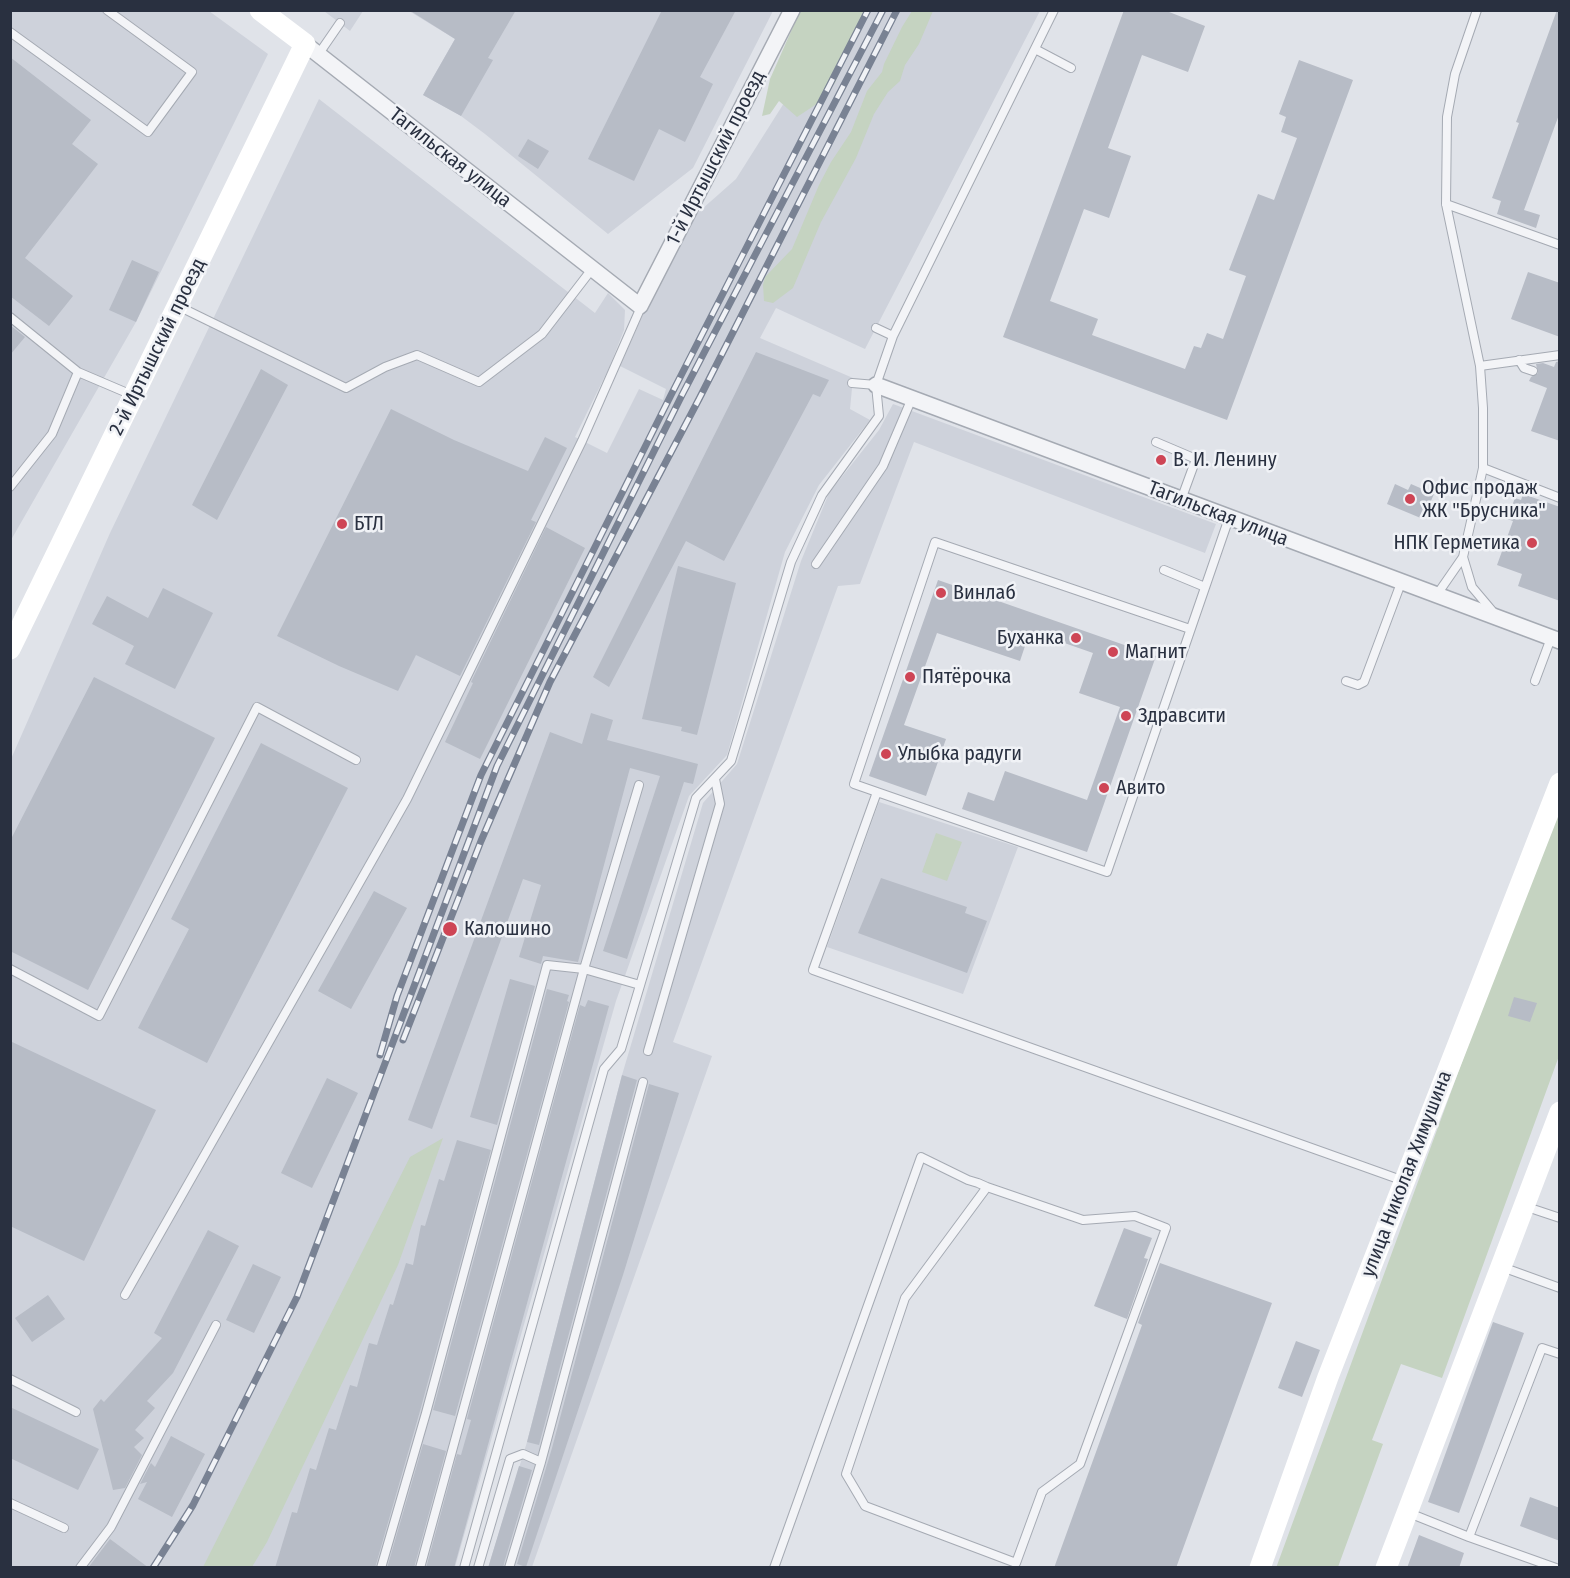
<!DOCTYPE html>
<html>
<head>
<meta charset="utf-8">
<style>
  body { margin:0 }
  #map { position:relative; width:1570px; height:1578px; overflow:hidden; background:#e0e3e9; font-family:"Fira Sans Condensed",sans-serif }
  canvas { display:block }
  .frame { position:absolute; inset:0; border:12px solid #293040; pointer-events:none }
</style>
</head>
<body>
<div id="map">
<canvas width="1570" height="1578"></canvas>
<div class="frame"></div>
</div>
<script>
const c = document.querySelector('canvas').getContext('2d');
c.lineJoin = 'round';
function fillPath(path, color) {
  c.fillStyle = color;
  c.fill(path, 'evenodd');
}
function toPath(rows) {
  const path = new Path2D();
  for (const r of rows) {
    path.moveTo(r[0], r[1]);
    for (let i = 2; i < r.length; i += 2) path.lineTo(r[i], r[i + 1]);
  }
  return path;
}
function stroke(path, color, width, dash) {
  c.strokeStyle = color;
  c.lineWidth = width;
  c.lineCap = dash ? 'butt' : 'round';
  c.setLineDash(dash || []);
  c.stroke(path);
}
function write(font, color, halo, rows, align = 'center') {
  c.font = font + ' "Fira Sans Condensed",sans-serif';
  c.lineWidth = 5;
  c.setLineDash([]);
  c.textBaseline = 'middle';
  c.strokeStyle = halo;
  c.fillStyle = color;
  for (const [text, x, y, turn = 0] of rows) {
    c.save();
    c.translate(x, y);
    c.rotate((+turn || 0) * Math.PI / 180);
    c.textAlign = isNaN(turn) ? turn : align;
    if (halo) c.strokeText(text, 0, 0);
    c.fillText(text, 0, 0);
    c.restore();
  }
}
const built = toPath([
  [11,11,209,11,268,54,136,322,11,540],
  [324,11,363,11,350,31],
  [409,11,773,11,693,168,608,234,485,134,461,116,423,95,455,39],
  [812,11,1040,11,865,349,776,308,760,338,853,378,850,409,870,420,819,485,785,552,727,755,689,796,616,1001,455,1567,11,1568,11,759,110,533,319,99,595,313,608,293,625,310,624,330,609,368,575,437,607,453,639,389,663,400,666,389,620,366,645,310,693,217,736,179,796,84],
  [893,404,1216,524,1205,553,914,442,860,584,838,586,673,1042,712,1056,532,1567,488,1568,527,1442,622,1075,703,803,737,764,801,561,829,493,879,430],
  [879,802,1018,847,963,994,827,947]
]);
const green = toPath([
  [800,11,869,11,854,38,835,83,818,103,797,117,779,101,770,114,762,116,770,79],
  [912,11,933,11,919,44,905,65,900,81,888,92,874,114,856,158,821,222,793,288,773,303,764,301,763,285,765,277,792,249,819,185,831,162,851,132,867,91,882,72,884,64,902,27],
  [1559,804,1559,1056,1442,1378,1401,1364,1372,1440,1383,1444,1338,1567,1276,1568,1541,847],
  [936,833,962,842,947,881,922,872],
  [443,1138,398,1265,267,1542,252,1567,203,1567,410,1157]
]);
const building = toPath([
  [409,10,516,10,488,58,493,60,461,116,423,95,455,39],
  [662,10,736,10,700,77,713,84,685,142,659,129,634,181,588,159],
  [1124,10,1164,10,1205,26,1188,72,1142,55,1108,148,1131,156,1109,218,1084,209,1050,301,1098,319,1092,335,1185,369,1194,346,1201,348,1207,333,1223,339,1246,276,1229,270,1258,194,1274,200,1297,138,1281,132,1286,117,1279,114,1299,60,1353,80,1227,420,1003,337],
  [1557,10,1560,10,1560,112,1524,210,1540,215,1536,228,1497,214,1501,201,1492,198,1519,123,1516,122],
  [10,57,91,120,72,144,98,164,25,258,73,296,49,326,10,296],
  [528,139,549,151,538,169,518,156],
  [132,260,159,272,136,322,109,310],
  [1528,272,1560,283,1560,337,1511,319],
  [10,325,25,337,10,355],
  [756,352,829,380,820,397,813,394,724,561,686,541,609,687,593,677],
  [1560,361,1560,441,1531,431,1547,388,1529,381,1531,377,1538,373,1536,364,1543,363,1554,367,1556,362],
  [261,369,288,385,217,520,192,505],
  [391,409,454,440,528,471,545,437,567,448,531,520,536,522,460,676,416,655,398,691,339,666,277,636],
  [1395,484,1408,490,1411,484,1434,494,1423,519,1387,504],
  [1523,494,1560,507,1560,601,1518,586,1522,574,1497,565,1513,521,1507,519,1515,498,1521,500],
  [546,527,585,548,480,759,445,742,473,683,471,682],
  [678,566,736,583,697,735,681,731,682,727,642,719],
  [938,580,1156,656,1087,852,962,809,968,792,994,801,1005,771,1087,800,1120,707,1079,693,1093,653,1030,631,1020,661,937,633,904,725,946,739,926,796,869,776],
  [163,588,213,613,175,689,125,664,134,646,92,624,107,596,148,618],
  [94,677,215,738,88,990,10,951,10,841],
  [591,713,613,720,607,740,698,764,693,784,684,782,627,959,603,951,660,776,630,768,578,962,543,956,541,964,519,957,541,885,523,879,432,1129,408,1120,550,732,582,744],
  [261,743,348,788,207,1063,138,1028,189,929,171,919],
  [881,878,967,907,965,913,987,921,967,973,858,933],
  [374,891,407,908,351,1009,318,991],
  [510,979,535,986,497,1125,470,1117],
  [547,989,569,995,567,1001,569,1002,455,1416,433,1410],
  [1514,997,1537,1003,1530,1022,1508,1016],
  [588,1000,609,1006,454,1568,426,1568,457,1454,461,1455,471,1420,467,1419,580,1005,585,1007],
  [10,1041,156,1110,84,1261,10,1226],
  [622,1075,637,1080,539,1445,527,1442],
  [327,1078,358,1093,312,1188,281,1173],
  [649,1084,679,1093,623,1275,526,1567,517,1564,552,1448],
  [457,1140,491,1150,420,1411,375,1568,275,1568,292,1512,297,1513,310,1468,316,1470,329,1428,336,1430,350,1385,357,1387,369,1343,377,1345,390,1304,393,1305,406,1263,413,1265,421,1225,425,1226,439,1179,444,1181],
  [1124,1228,1152,1238,1144,1258,1148,1259,1127,1319,1094,1306],
  [208,1230,239,1246,173,1373,147,1401,155,1408,135,1430,144,1438,134,1447,142,1455,125,1488,113,1490,93,1409,101,1399,104,1402,162,1338,154,1333],
  [1160,1263,1272,1303,1176,1568,1054,1568,1142,1325,1138,1323],
  [253,1264,281,1277,254,1333,226,1320],
  [48,1295,65,1319,32,1342,15,1318],
  [1493,1322,1524,1333,1459,1513,1428,1502],
  [1296,1341,1320,1350,1302,1397,1278,1388],
  [10,1407,99,1449,78,1490,10,1458],
  [171,1436,205,1454,172,1517,138,1499,147,1482,140,1484,151,1463,155,1467],
  [423,1444,446,1451,414,1568,387,1568],
  [519,1466,532,1470,505,1560,503,1568,488,1568],
  [1530,1497,1560,1508,1560,1541,1520,1526],
  [1419,1535,1464,1553,1459,1568,1407,1568],
  [110,1539,149,1568,88,1568]
]);
const lane = toPath([
  [10,32,148,132,192,72,107,10],
  [1035,49,1071,68],
  [318,55,340,23],
  [1446,204,1560,245],
  [178,306,346,388,385,367,417,355,479,382,542,334,592,269],
  [10,317,78,372,52,434,10,487],
  [876,328,893,336],
  [1519,360,1524,368,1533,371],
  [1480,366,1560,355],
  [78,372,132,395],
  [852,383,876,385],
  [1156,442,1196,459,1181,500],
  [1483,468,1560,498],
  [1463,557,1472,587,1494,613],
  [816,564,883,466,912,398],
  [1164,570,1205,587],
  [1436,596,1463,557,1483,468,1483,408,1480,366,1446,204,1447,117,1455,74,1477,10],
  [1190,629,935,542,854,784,1107,872,1229,518],
  [1346,681,1358,685,1364,682,1401,583],
  [1535,681,1551,638],
  [877,792,813,970,1404,1181],
  [10,969,99,1016,257,707,356,760],
  [648,1051,720,804,715,779],
  [1527,1207,1560,1218],
  [1502,1267,1560,1288],
  [125,1295,407,799,582,441,641,307],
  [10,1379,76,1412],
  [10,1503,64,1528],
  [1409,1513,1469,1537],
  [80,1568,111,1527,216,1325],
  [381,1568,426,1413,547,965,584,969,640,985],
  [420,1568,584,969,639,785],
  [464,1568,604,1069,621,1049,696,798,731,761,791,562,822,495,879,416,876,385,893,336,1054,10],
  [478,1568,510,1459,523,1454,541,1462,643,1082],
  [509,1568,541,1462],
  [774,1568,921,1157,968,1180,978,1183,987,1187,1083,1220,1135,1216,1166,1228,1080,1464,1042,1492,1016,1563,865,1506,846,1474,905,1298,987,1187],
  [1556,1568,1469,1537,1542,1348,1560,1354]
]);
const street = toPath([
  [305,44,640,306,792,10],
  [876,385,1560,641]
]);
const secondary = toPath([
  [10,649,305,44,260,10],
  [1260,1568,1328,1377,1560,783],
  [1386,1568,1560,1112]
]);
const rail = toPath([
  [403,1040,481,841,550,682,699,399,897,10],
  [380,1055,397,996,481,775,671,395,868,10],
  [153,1568,193,1505,297,1297,497,766,682,395,883,10]
]);
const markers = [
  [1161,460,6,"#ce4555"],
  [1410,499,6,"#ce4555"],
  [342,524,6,"#ce4555"],
  [1532,543,6,"#ce4555"],
  [941,593,6,"#ce4555"],
  [1076,638,6,"#ce4555"],
  [1113,652,6,"#ce4555"],
  [910,677,6,"#ce4555"],
  [1126,716,6,"#ce4555"],
  [886,754,6,"#ce4555"],
  [1104,788,6,"#ce4555"],
  [450,929,8,"#ce4555"]
];
const streetNames = [
  ["Тагильская улица",450,158,38],
  ["1-й Иртышский проезд",716,158,-63],
  ["2-й Иртышский проезд",158,347,-64],
  ["Тагильская улица",1218,514,21],
  ["улица Николая Химушина",1407,1174,-69]
];
const poiNames = [
  ["В. И. Ленину",1173,460],
  ["Офис продаж",1422,488],
  ["ЖК \"Брусника\"",1422,511],
  ["БТЛ",354,524],
  ["НПК Герметика",1520,543,"right"],
  ["Винлаб",953,593],
  ["Буханка",1064,638,"right"],
  ["Магнит",1125,652],
  ["Пятёрочка",922,677],
  ["Здравсити",1138,716],
  ["Улыбка радуги",898,754],
  ["Авито",1116,788],
  ["Калошино",464,929]
];
fillPath(built, '#ced2db');
fillPath(green, '#c5d3c1');
fillPath(building, '#b7bcc6');
stroke(lane, '#a5aab3', 10);
stroke(street, '#a5aab3', 18);
stroke(lane, '#f3f4f7', 8);
stroke(street, '#f3f4f7', 15);
stroke(secondary, '#fff', 21);
stroke(rail, '#798293', 7);
stroke(rail, '#f0f2f6', 4.5, [14]);
for (const [x, y, r, color] of markers) {
  const dot = new Path2D();
  dot.arc(x, y, r, 0, 2 * Math.PI);
  c.fillStyle = color;
  c.fill(dot);
  stroke(dot, '#f0f2f6', 2);
}
write('20px', '#293040', '#f0f2f6', streetNames);
write('20px', '#293040', '#f0f2f6', poiNames, 'left');
</script>
</body>
</html>
